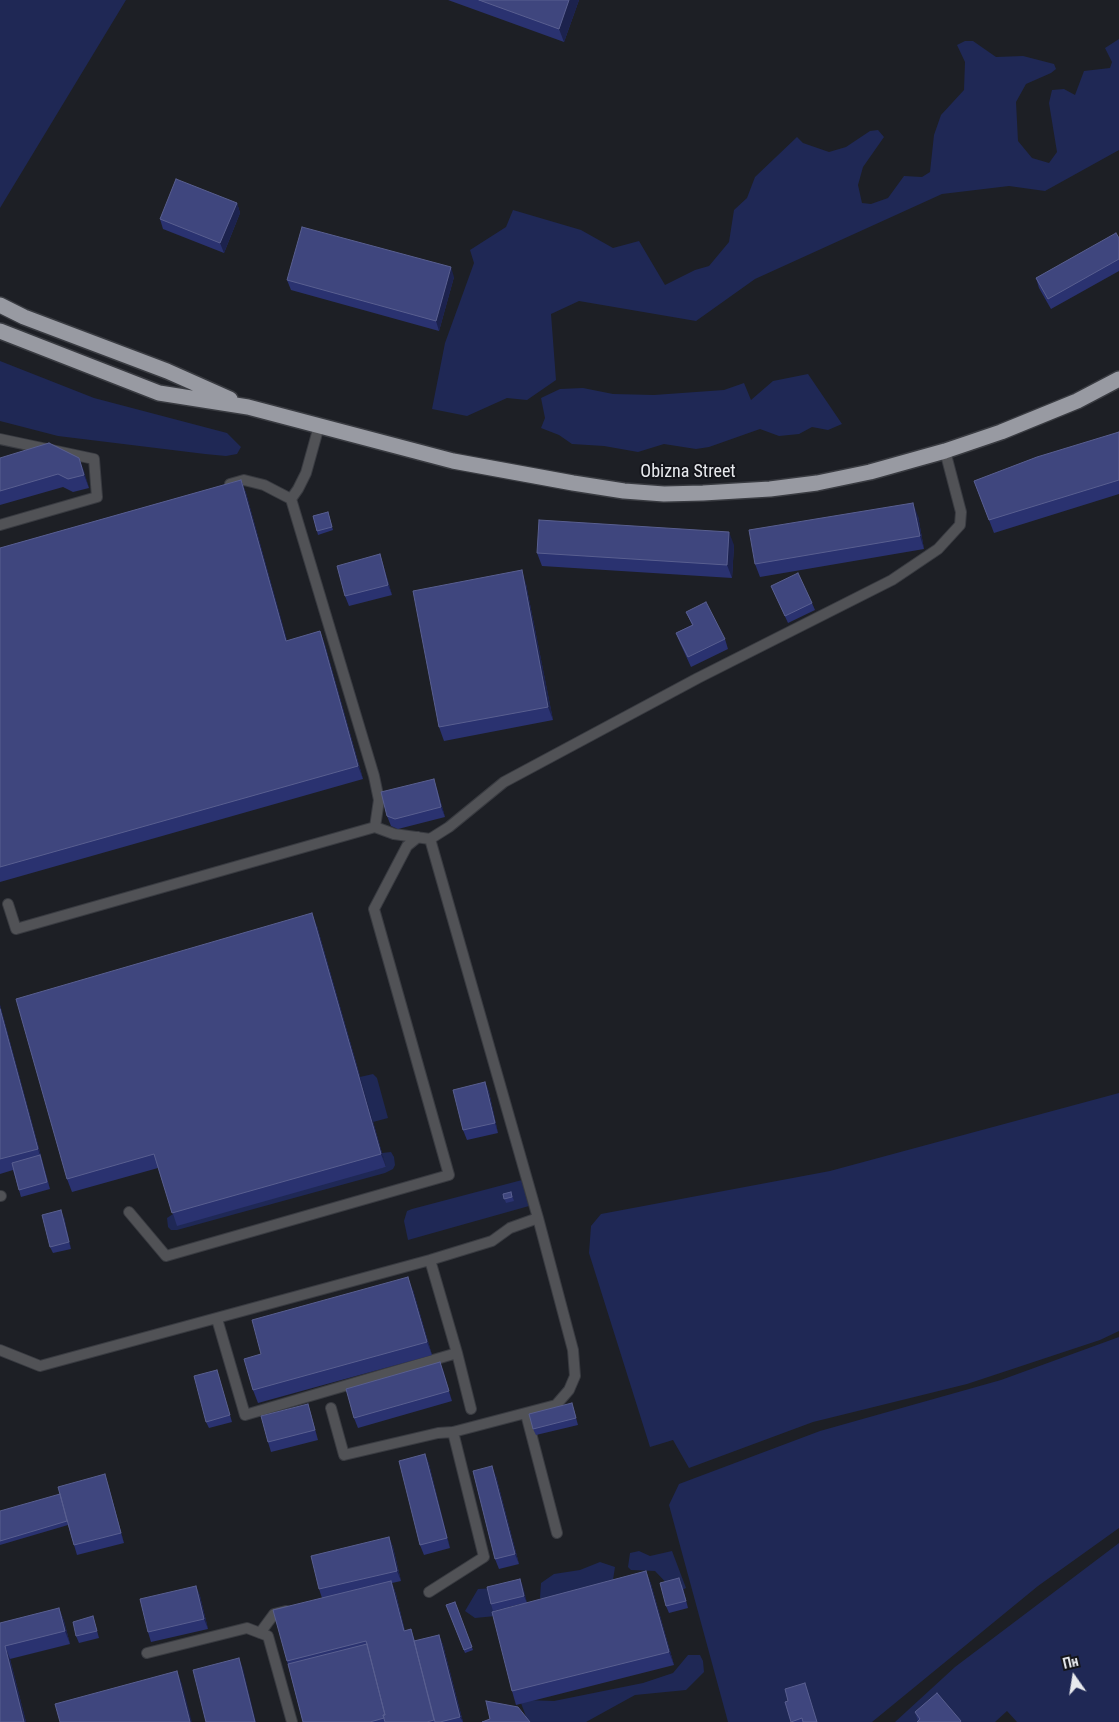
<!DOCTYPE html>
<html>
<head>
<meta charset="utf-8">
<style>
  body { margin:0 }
  #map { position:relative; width:1119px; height:1722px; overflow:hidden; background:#1d1f25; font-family:"Roboto Condensed",sans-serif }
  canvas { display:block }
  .north { position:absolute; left:1049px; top:1652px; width:50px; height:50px; -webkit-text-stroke:4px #14151b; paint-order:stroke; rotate:347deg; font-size:14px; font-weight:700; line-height:20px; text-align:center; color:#e8eaee }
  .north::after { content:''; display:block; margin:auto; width:18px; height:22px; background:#e8eaee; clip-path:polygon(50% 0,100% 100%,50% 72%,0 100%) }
</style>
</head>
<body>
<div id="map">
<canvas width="1119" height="1722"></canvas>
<div class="north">Пн</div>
</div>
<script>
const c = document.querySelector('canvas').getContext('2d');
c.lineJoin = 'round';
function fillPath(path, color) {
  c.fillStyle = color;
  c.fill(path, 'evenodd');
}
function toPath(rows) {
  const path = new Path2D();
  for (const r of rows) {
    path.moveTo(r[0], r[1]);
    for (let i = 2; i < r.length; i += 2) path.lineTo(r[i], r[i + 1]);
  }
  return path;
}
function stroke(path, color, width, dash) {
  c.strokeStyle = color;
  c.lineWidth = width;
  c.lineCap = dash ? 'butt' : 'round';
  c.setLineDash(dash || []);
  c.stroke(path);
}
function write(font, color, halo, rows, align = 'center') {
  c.font = font + ' "Roboto Condensed",sans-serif';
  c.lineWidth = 4;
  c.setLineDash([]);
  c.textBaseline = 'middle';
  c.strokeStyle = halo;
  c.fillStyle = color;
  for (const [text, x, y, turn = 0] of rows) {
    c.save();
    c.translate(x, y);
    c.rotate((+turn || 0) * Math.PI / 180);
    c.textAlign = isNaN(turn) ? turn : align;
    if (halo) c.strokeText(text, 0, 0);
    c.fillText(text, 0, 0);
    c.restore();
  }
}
const green = toPath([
  [0,0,126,0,0,208],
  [1119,39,1119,150,1045,191,1009,186,942,194,755,279,696,321,579,301,551,314,556,380,527,400,507,398,467,416,432,409,445,343,474,263,470,250,506,227,513,210,581,230,613,248,639,241,665,285,695,270,709,266,729,242,734,210,747,198,755,177,797,137,803,143,829,152,846,147,870,131,878,130,884,137,863,167,858,185,862,203,871,204,888,198,904,176,922,177,930,172,934,135,941,115,964,90,965,62,957,45,965,41,973,41,996,57,1023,56,1054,64,1056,69,1051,73,1026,84,1016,102,1018,141,1032,158,1049,163,1057,152,1049,103,1052,90,1064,89,1075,95,1084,71,1110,68,1112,62,1105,48],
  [0,361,94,398,227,433,241,447,237,454,226,456,205,454,58,436,0,421],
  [808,374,842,424,828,430,812,427,799,434,779,436,760,429,709,447,696,449,664,444,638,452,604,446,572,444,559,435,541,428,545,418,541,398,560,389,583,388,613,394,654,395,724,390,744,383,751,400,773,381],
  [373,1074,377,1078,388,1118,373,1122,360,1077],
  [1119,1093,1119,1331,1100,1340,967,1384,813,1422,689,1468,673,1440,650,1447,589,1253,591,1226,601,1214,830,1171],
  [391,1152,394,1157,395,1165,393,1169,385,1173,177,1230,171,1230,168,1227,167,1218,173,1214,386,1167,382,1153],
  [522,1180,529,1206,408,1240,404,1221,407,1211,412,1209],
  [1119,1337,1119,1528,1038,1586,872,1722,728,1722,669,1505,679,1484,820,1431,1001,1380],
  [1119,1543,1119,1722,1017,1722,1007,1711,995,1722,895,1722,955,1667],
  [639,1551,650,1556,672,1551,686,1588,676,1593,655,1571,631,1570,628,1567,630,1553],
  [600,1562,615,1567,613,1580,601,1589,556,1602,540,1598,541,1583,554,1574,580,1570],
  [495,1588,511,1597,506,1615,475,1618,465,1611,478,1589],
  [688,1655,700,1655,703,1661,704,1672,686,1690,635,1695,586,1722,528,1722,521,1703,525,1700,554,1701,643,1683,673,1673]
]);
const lane = toPath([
  [319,426,306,473,298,489,291,499,374,776,379,800,375,827],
  [0,439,94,459,97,497,0,525],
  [230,484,244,480,264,485,291,499],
  [8,904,16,929,375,827,394,834,430,839,449,827,504,782,698,678,892,580,938,549,960,525,961,512,945,451],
  [0,1196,1,1196],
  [129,1212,166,1256,449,1175,374,909,407,846,418,837],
  [430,1260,457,1353],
  [217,1319,245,1415,457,1353,471,1409],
  [0,1350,40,1366,430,1260,492,1241,510,1228,538,1218],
  [331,1408,344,1455,438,1433,453,1432],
  [526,1414,557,1533],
  [429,1592,484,1557,453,1432,556,1405,569,1390,575,1376,573,1350,538,1218,430,839],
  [260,1633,274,1614,286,1611],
  [147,1653,247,1628,268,1636,292,1722]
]);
const highway = toPath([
  [0,305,24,317,167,371,230,399],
  [0,331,159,393,248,407,453,461,573,483,624,491,664,494,703,493,770,489,817,483,870,472,945,451,1001,432,1077,401,1119,379]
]);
const wall = toPath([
  [448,0,579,0,564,42],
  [237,203,240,213,224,253,163,229,160,219],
  [1119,238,1119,271,1051,309,1039,288,1036,278],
  [454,277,439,331,291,290,287,280],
  [1119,432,1119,494,994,533,974,481],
  [0,458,79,458,89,488,73,492,63,487,0,505],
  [241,480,246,493,287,641,320,631,325,645,363,779,0,882,0,548],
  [328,512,333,530,318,535,313,516],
  [918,516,924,549,760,577,755,564],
  [734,545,732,578,542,566,537,553],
  [380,554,383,564,392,595,349,606,345,596],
  [526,584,553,720,444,741,439,727],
  [771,586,812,603,815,610,788,623],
  [686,612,725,639,728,649,691,667,680,643,676,633,692,625],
  [437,789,445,817,398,829,391,826,387,816],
  [317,926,386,1167,177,1226,158,1168,72,1192,67,1179],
  [0,1005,50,1189,21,1197,13,1170,0,1174],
  [485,1082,489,1092,498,1133,467,1140,463,1130],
  [511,1192,514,1201,506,1203,503,1194],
  [64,1217,71,1249,53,1253,50,1247],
  [413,1290,432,1355,258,1403,253,1390,261,1354],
  [440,1362,452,1401,358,1428,354,1418],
  [217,1370,232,1422,209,1428,206,1422],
  [308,1404,311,1414,318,1440,271,1452,268,1442],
  [574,1410,578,1425,536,1435,533,1429],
  [425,1454,429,1464,450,1548,424,1555,420,1545],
  [496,1476,519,1564,499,1569,495,1559],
  [108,1484,124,1543,77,1555,68,1525,0,1545,0,1511],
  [389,1537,393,1547,401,1581,392,1583,396,1594,405,1631,411,1629,415,1641,439,1635,443,1645,463,1722,303,1722,287,1661,322,1598,319,1589],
  [646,1571,651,1584,674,1665,516,1705,512,1691,521,1604,493,1611,491,1604,520,1579,527,1603],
  [682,1584,688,1608,669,1613,666,1606],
  [196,1586,200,1596,208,1629,151,1642,148,1632],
  [455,1602,473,1650,465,1653,446,1605],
  [59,1608,64,1621,70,1644,10,1659,26,1722,0,1722,0,1623],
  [93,1616,99,1638,79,1643,76,1636],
  [807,1689,817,1722,791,1722,788,1701],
  [915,1712,961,1721,962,1722,917,1722,918,1721]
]);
const shadedWall = toPath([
  [569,0,579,0,564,42,559,29],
  [237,203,240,213,224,253,220,243],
  [451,267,454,277,439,331,436,321],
  [79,458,84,471,89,488,84,475],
  [241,480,246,493,291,654,286,641],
  [913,503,918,516,924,549,920,536],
  [729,532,734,545,732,578,727,565],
  [380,554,383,564,392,595,388,585],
  [522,570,526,584,553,720,548,707],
  [320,631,325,645,363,779,358,766],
  [434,779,437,789,445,817,441,807],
  [312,913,317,926,386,1167,381,1154],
  [0,1005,50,1189,38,1149,0,1009],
  [485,1082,489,1092,498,1133,495,1123],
  [61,1210,64,1217,71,1249,69,1242],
  [408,1277,413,1290,432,1355,427,1342],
  [440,1362,444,1372,452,1401,449,1391],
  [425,1454,429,1464,450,1548,447,1538],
  [492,1466,496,1476,519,1564,515,1554],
  [105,1474,108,1484,124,1543,121,1533],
  [389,1537,393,1547,401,1581,397,1571],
  [646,1571,651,1584,674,1665,669,1652],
  [520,1579,523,1586,527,1603,524,1596],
  [391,1581,396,1594,408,1645,404,1631],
  [196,1586,200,1596,208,1629,204,1619],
  [59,1608,64,1621,70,1644,65,1631],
  [439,1635,443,1645,463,1722,460,1717],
  [5,1646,10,1659,26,1722,24,1722],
  [239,1658,243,1668,256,1722,255,1722],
  [177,1671,182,1684,192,1722,190,1722]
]);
const building = toPath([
  [479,0,569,0,559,29,479,0],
  [176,179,237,203,220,243,160,219,176,179],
  [302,227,451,267,436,321,287,280,302,227],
  [1116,233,1119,238,1119,259,1048,299,1036,278,1116,233],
  [1119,432,1119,480,989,520,974,481,1037,457,1119,432],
  [49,443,79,458,84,475,68,479,58,474,0,491,0,458,49,443],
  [241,480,286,641,320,631,358,766,0,867,0,548,241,480],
  [913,503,920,536,755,564,749,530,913,503],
  [328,512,332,527,317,531,313,516,328,512],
  [539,520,729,532,727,565,537,553,539,520],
  [380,554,388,585,345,596,337,566,380,554],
  [522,570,548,707,439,727,413,591,522,570],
  [798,573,812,603,785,616,771,586,798,573],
  [706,602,725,639,688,657,676,633,693,625,686,612,706,602],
  [434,779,441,807,395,819,387,816,381,792,434,779],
  [312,913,381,1154,172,1213,154,1154,67,1179,16,999,312,913],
  [0,1009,38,1149,0,1159,0,1009],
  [485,1082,495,1123,463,1130,453,1090,485,1082],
  [40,1155,47,1182,19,1190,12,1163,40,1155],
  [511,1192,512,1197,504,1199,503,1194,511,1192],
  [61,1210,69,1242,50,1247,42,1215,61,1210],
  [408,1277,427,1342,253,1390,244,1359,261,1354,252,1320,408,1277],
  [440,1362,449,1391,354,1418,346,1389,440,1362],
  [217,1370,230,1415,206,1422,194,1376,217,1370],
  [572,1403,576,1418,533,1429,529,1414,572,1403],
  [308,1404,315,1430,268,1442,261,1416,308,1404],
  [425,1454,447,1538,420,1545,399,1461,425,1454],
  [492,1466,515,1554,495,1559,473,1471,492,1466],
  [105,1474,121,1533,74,1545,58,1487,105,1474],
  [60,1494,67,1521,0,1541,0,1511,60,1494],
  [389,1537,397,1571,319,1589,311,1556,389,1537],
  [646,1571,669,1652,512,1691,492,1612,646,1571],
  [679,1578,686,1601,666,1606,660,1583,679,1578],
  [520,1579,524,1596,491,1604,487,1587,520,1579],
  [391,1581,404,1631,411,1629,434,1720,427,1722,385,1722,383,1715,385,1715,366,1641,287,1661,273,1610,391,1581],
  [196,1586,204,1619,148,1632,140,1599,196,1586],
  [455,1602,472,1647,464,1650,446,1605,455,1602],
  [59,1608,65,1631,5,1646,24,1722,0,1722,0,1623,59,1608],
  [93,1616,97,1631,76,1636,73,1622,93,1616],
  [439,1635,460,1717,440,1722,435,1722,414,1641,439,1635],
  [367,1644,385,1715,383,1715,384,1718,370,1722,303,1722,288,1664,367,1644],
  [239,1658,255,1722,206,1722,193,1670,239,1658],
  [177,1671,190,1722,60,1722,55,1704,177,1671],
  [805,1683,817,1722,803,1722,802,1718,791,1722,785,1702,788,1701,785,1689,805,1683],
  [937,1693,961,1721,960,1722,917,1722,920,1719,915,1712,937,1693],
  [486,1701,518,1707,530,1722,482,1722,490,1719,486,1701]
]);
const streetNames = [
  ["Obizna Street",688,472]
];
fillPath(green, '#1f2855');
stroke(lane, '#393b41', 12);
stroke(highway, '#393b41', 18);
stroke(lane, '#515256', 10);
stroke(highway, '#989aa2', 15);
fillPath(wall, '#2a3270');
fillPath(shadedWall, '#1c224d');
fillPath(building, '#3f467e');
stroke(building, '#595f90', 1);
write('18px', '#e8eaee', '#14151b', streetNames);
</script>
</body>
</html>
